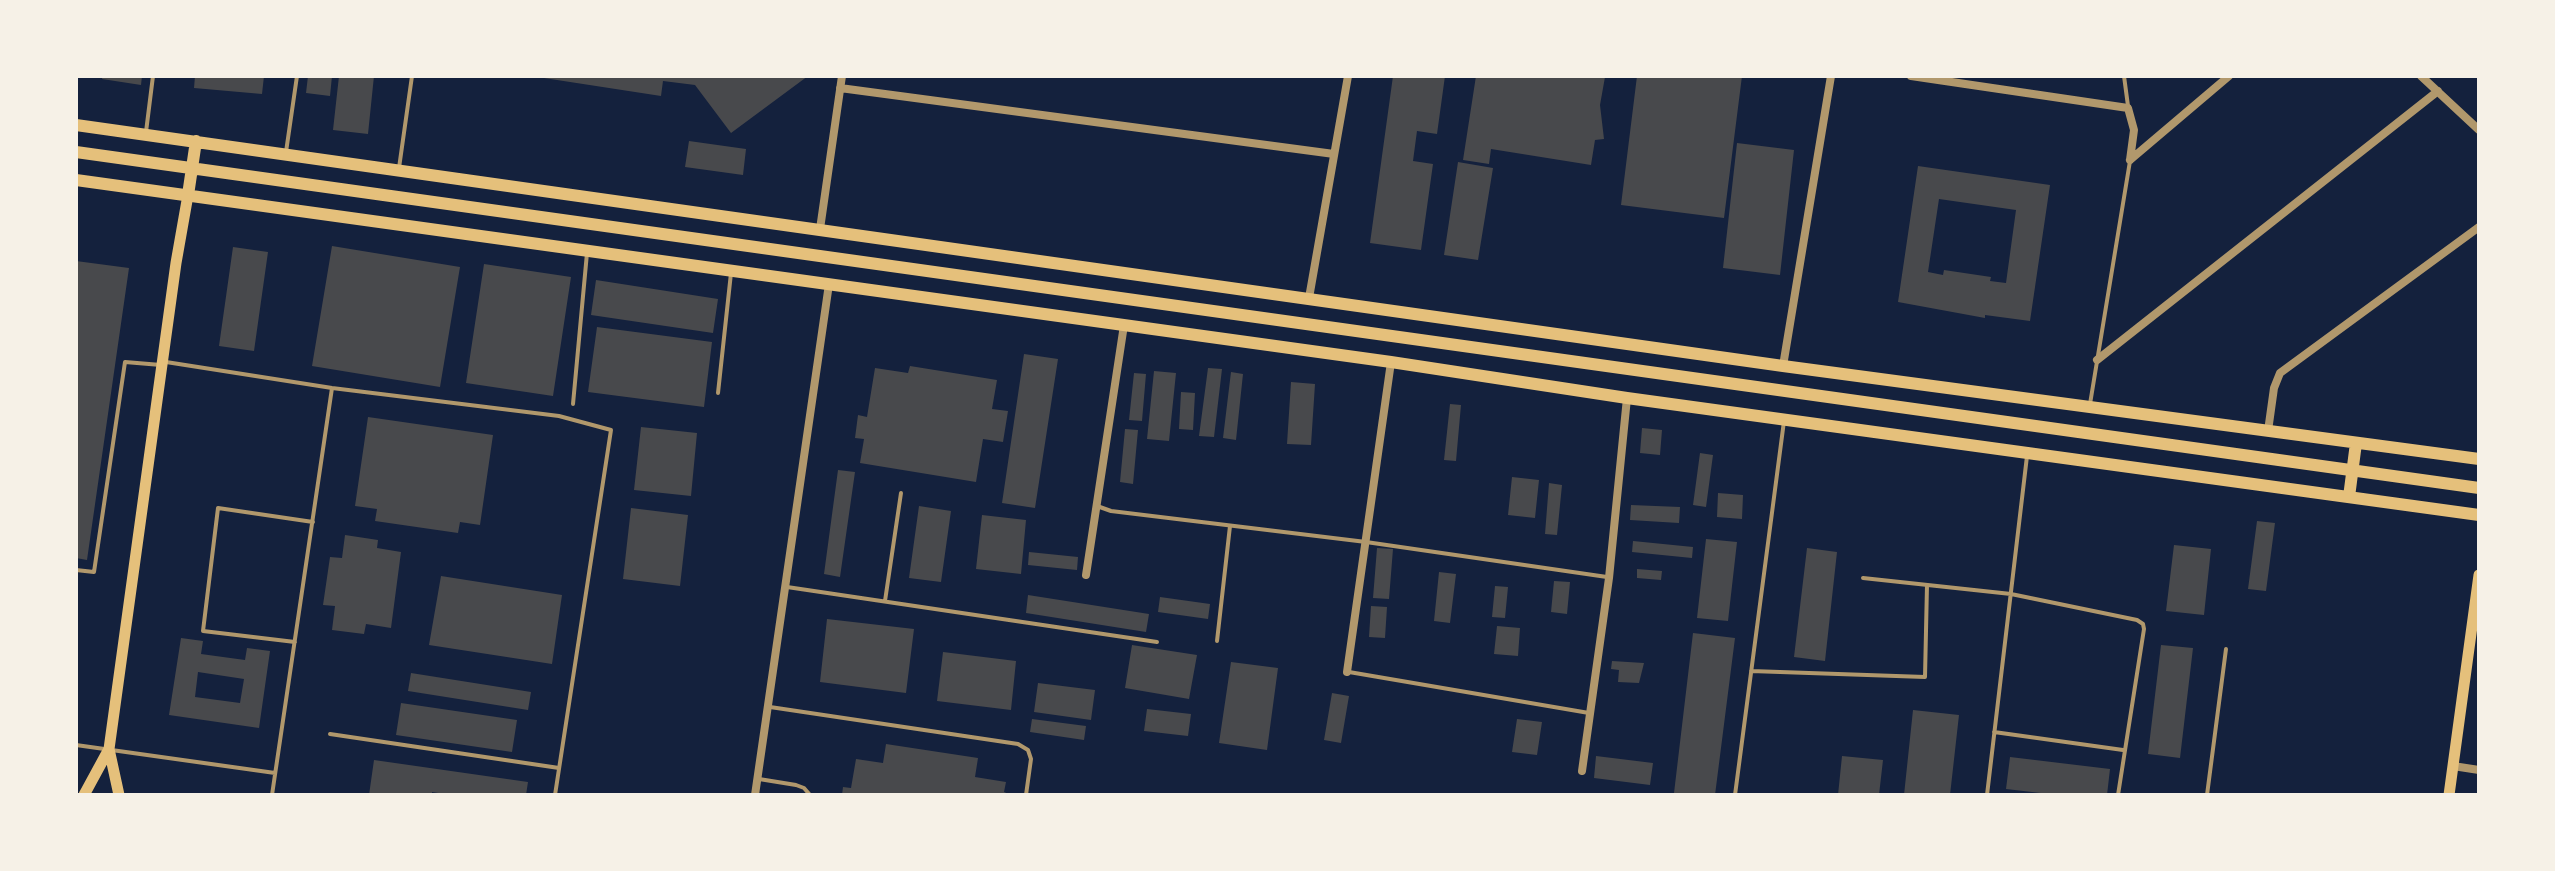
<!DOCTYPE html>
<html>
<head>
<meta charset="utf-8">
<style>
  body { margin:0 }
  #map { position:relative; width:2555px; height:871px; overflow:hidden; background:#14213d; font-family:"Crimson Pro",serif }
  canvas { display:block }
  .frame { position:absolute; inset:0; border:78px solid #f6f1e7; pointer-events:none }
</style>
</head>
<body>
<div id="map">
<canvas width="2555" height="871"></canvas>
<div class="frame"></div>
</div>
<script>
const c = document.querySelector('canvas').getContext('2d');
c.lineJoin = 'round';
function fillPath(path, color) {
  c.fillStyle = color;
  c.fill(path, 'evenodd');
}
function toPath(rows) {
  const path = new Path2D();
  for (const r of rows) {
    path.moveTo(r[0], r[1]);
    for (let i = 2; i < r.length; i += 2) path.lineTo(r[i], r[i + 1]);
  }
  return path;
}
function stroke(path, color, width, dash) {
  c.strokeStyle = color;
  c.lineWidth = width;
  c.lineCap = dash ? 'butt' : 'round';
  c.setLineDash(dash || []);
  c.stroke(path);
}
const building = toPath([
  [103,76,142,76,141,85,102,79],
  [195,76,264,76,262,94,194,88],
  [308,76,332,76,330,96,306,93],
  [339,76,374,76,368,134,333,130],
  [531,76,808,76,731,133,695,85,663,81,661,96],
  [1393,76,1445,76,1437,134,1417,131,1413,161,1433,164,1421,250,1370,243],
  [1476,76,1605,77,1600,105,1604,139,1595,140,1591,165,1491,149,1489,164,1463,160],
  [1637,76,1742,76,1724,218,1621,205],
  [689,141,746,149,743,175,685,167],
  [1737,143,1794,150,1780,275,1723,268],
  [1458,162,1493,168,1478,260,1444,255],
  [1918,166,2050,185,2030,321,1985,315,1985,318,1898,302],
  [1939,199,2016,210,2006,283,1990,281,1991,277,1944,270,1943,275,1928,272],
  [332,246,460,267,440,387,312,366],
  [233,247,268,252,254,351,219,346],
  [76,261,129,268,87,560,76,558],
  [484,264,571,277,553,396,466,383],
  [596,280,718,299,713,333,591,315],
  [597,327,712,342,704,407,588,392],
  [1024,354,1058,359,1035,508,1002,503],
  [910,366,997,380,992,409,1008,411,1003,442,983,439,976,482,860,463,864,439,855,438,858,415,867,417,875,368,908,373],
  [1208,368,1222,369,1214,437,1199,436],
  [1154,371,1176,373,1169,441,1147,439],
  [1231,372,1243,374,1236,440,1223,438],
  [1134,373,1146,374,1142,421,1129,420],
  [1291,382,1315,384,1311,445,1287,444],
  [1181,392,1195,393,1193,430,1179,429],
  [1450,404,1461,405,1456,461,1444,460],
  [368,417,493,435,480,525,460,522,458,533,375,521,377,509,355,506],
  [641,427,697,433,691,496,634,490],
  [1642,428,1662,430,1660,455,1640,453],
  [1125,429,1138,430,1133,484,1120,482],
  [1700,453,1713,455,1706,507,1693,505],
  [838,470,855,472,840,577,824,574],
  [1512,477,1539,480,1535,518,1508,515],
  [1549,483,1562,485,1557,535,1545,534],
  [1718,493,1743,495,1742,519,1717,517],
  [1631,505,1680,507,1679,523,1630,520],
  [919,506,951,511,941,582,909,578],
  [631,508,688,515,680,586,623,579],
  [982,515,1026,520,1021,574,976,569],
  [2257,521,2275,523,2266,591,2248,589],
  [345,535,378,540,377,548,401,552,391,628,366,624,364,634,332,630,335,606,323,605,330,557,342,558],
  [1706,539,1737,542,1728,621,1697,618],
  [1633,541,1693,547,1692,558,1632,552],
  [2174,545,2211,549,2204,615,2166,611],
  [1377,548,1393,549,1389,599,1373,598],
  [1807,548,1837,552,1825,661,1794,657],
  [1029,552,1078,557,1077,570,1028,565],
  [1637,569,1662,571,1661,580,1637,578],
  [1439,572,1456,574,1450,623,1434,621],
  [441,576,562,595,552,664,429,645],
  [1554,581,1570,582,1567,614,1551,612],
  [1495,586,1508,587,1505,618,1492,617],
  [1028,595,1149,614,1146,632,1026,613],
  [1160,597,1210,604,1208,619,1158,612],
  [1371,606,1387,607,1385,638,1369,637],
  [827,619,914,629,906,693,820,682],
  [1497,626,1520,628,1518,656,1494,654],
  [1693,633,1735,638,1715,795,1674,793],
  [181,638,203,641,201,654,245,660,247,648,270,651,259,728,169,715],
  [198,672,244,679,240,703,195,697],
  [1132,645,1197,655,1189,699,1125,688],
  [2161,645,2193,648,2180,758,2148,754],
  [943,652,1016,661,1011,710,937,701],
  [1612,661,1644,663,1639,683,1618,682,1619,670,1611,669],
  [1231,662,1278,668,1267,750,1219,743],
  [411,673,531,692,528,710,408,691],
  [1038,683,1095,690,1091,720,1034,712],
  [1332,693,1349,696,1341,743,1324,740],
  [401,703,517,720,512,752,396,735],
  [1147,709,1191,714,1188,736,1144,731],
  [1913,710,1959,715,1950,795,1904,795],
  [1032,719,1086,726,1084,740,1030,732],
  [1517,719,1542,722,1537,755,1512,752],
  [886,744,978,758,975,777,1006,782,1004,792,1011,795,842,795,843,787,851,788,856,759,883,763],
  [1596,756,1653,763,1650,785,1594,778],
  [1842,756,1883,760,1879,795,1838,795],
  [2010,757,2110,769,2107,795,2058,795,2006,789],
  [374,760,528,782,526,795,451,795,432,792,432,795,369,795]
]);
const service = toPath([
  [2124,76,2128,106],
  [146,132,153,76],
  [286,152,297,76],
  [399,168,412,76],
  [166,362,332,388,559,416,611,430,555,795],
  [718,393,731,273],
  [573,404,587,253],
  [2090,404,2130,161],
  [1097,506,1111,511,1366,542,1607,577],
  [76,570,94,572,125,362,161,365],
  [1863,578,2011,594,2137,620,2143,624,2144,629,2118,795],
  [787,587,1157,642],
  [885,601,901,493],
  [1217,641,1230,526],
  [295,642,203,631,218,508,313,522],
  [1751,671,1925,677,1927,585],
  [1349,672,1589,713],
  [770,707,1018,744,1028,750,1031,759,1026,795],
  [1994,732,2123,750],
  [330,734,559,768],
  [76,745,275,773],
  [759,779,796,785,804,788,810,795],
  [272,795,332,388],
  [1735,795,1784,421],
  [1987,795,2027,456],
  [2207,795,2226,649]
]);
const minor = toPath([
  [1911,76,2128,108,2134,130,2130,160],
  [2421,76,2479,130],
  [840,88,1334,154],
  [2130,160,2229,76],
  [820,229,842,76],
  [1309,298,1348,76],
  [2097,360,2438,91],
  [1783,366,1831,76],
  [2268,431,2274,388,2280,373,2479,227],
  [1086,575,1124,325],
  [1347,672,1391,362],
  [2453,766,2479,770],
  [1582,771,1609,578,1627,398],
  [755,795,829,284]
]);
const secondary = toPath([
  [109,749,119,795],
  [84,795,109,749,176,263,188,195],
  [2449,795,2479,575]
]);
const primary = toPath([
  [76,125,1783,366,2479,459],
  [76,152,2479,488],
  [76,180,1391,362,1627,398,2479,515],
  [188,195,196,141],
  [2349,497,2356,443]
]);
fillPath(building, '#48494c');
stroke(service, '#b1986c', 4);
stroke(minor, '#b1986c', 8);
stroke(secondary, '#e5c07b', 11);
stroke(primary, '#e5c07b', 12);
</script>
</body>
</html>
